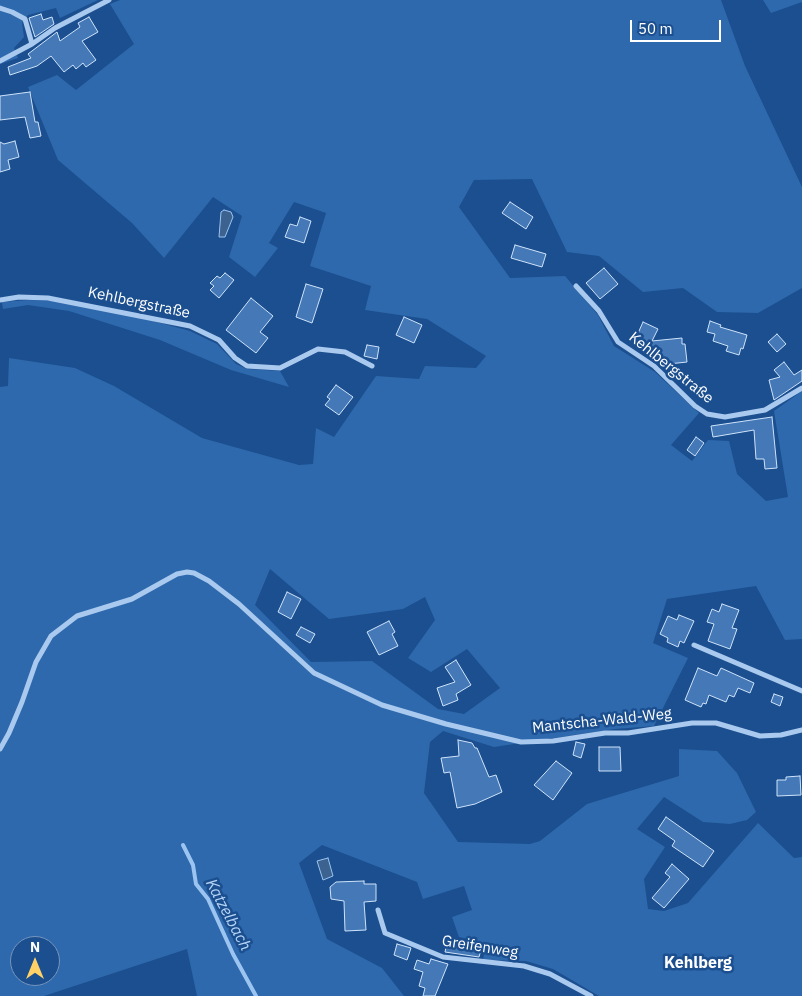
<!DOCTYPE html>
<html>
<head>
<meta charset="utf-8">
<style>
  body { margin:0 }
  #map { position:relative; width:802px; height:996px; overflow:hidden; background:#1b4f8f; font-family:"IBM Plex Sans",sans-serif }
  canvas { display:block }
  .north { position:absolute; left:10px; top:936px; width:50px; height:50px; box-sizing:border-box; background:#1b4f8f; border:1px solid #7695bc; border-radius:50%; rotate:0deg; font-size:14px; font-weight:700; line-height:20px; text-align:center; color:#fff }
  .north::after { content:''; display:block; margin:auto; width:18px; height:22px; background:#ffd166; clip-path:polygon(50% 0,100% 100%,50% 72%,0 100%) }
  .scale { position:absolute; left:630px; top:20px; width:91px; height:22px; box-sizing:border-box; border:2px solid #fff; border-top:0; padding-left:6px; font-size:15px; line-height:18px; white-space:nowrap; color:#fff; -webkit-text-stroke:4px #1b4f8f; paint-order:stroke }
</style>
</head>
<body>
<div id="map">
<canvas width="802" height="996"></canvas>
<div class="north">N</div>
<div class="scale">50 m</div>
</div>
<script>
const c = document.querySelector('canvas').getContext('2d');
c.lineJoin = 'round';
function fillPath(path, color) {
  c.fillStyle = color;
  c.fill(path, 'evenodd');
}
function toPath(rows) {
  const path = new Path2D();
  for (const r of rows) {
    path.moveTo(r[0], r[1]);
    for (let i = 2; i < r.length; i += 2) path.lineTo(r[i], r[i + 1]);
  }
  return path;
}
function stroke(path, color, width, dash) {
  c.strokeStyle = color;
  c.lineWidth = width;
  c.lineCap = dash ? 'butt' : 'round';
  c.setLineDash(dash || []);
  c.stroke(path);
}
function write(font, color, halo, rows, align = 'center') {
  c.font = font + ' "IBM Plex Sans",sans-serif';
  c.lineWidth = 5;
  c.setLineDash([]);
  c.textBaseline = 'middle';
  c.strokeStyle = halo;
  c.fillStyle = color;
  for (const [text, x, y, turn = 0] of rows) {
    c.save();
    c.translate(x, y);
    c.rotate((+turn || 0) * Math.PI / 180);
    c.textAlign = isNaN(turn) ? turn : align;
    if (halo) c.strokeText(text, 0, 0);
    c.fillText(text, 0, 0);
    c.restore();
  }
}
const green = toPath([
  [0,0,98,0,60,18,56,8,28,15,22,23,24,37,14,48,18,58,0,64],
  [120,0,721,0,745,66,802,187,802,288,758,313,717,312,683,288,643,292,599,256,567,252,532,179,474,180,459,207,510,278,565,276,598,315,614,346,655,372,699,413,671,445,692,461,708,440,729,441,737,474,766,501,788,497,774,411,802,391,802,639,785,640,756,586,667,599,653,643,688,658,654,726,615,729,494,747,443,731,430,742,424,793,458,842,530,844,540,841,587,804,679,776,679,749,717,751,737,773,756,812,747,820,730,824,703,822,664,797,637,829,665,847,644,879,648,909,664,911,688,903,758,823,794,858,802,857,802,996,599,996,553,969,526,961,483,960,486,943,459,937,452,917,472,910,464,886,423,899,417,882,322,845,299,863,327,939,382,968,404,996,197,996,187,949,44,996,0,996,0,387,8,386,9,358,75,368,114,386,202,438,299,465,313,464,316,428,334,437,376,376,419,379,425,366,476,368,486,356,427,319,365,310,371,286,310,266,326,213,294,202,269,243,278,248,255,277,229,257,242,216,213,197,164,258,132,223,58,160,28,87,57,75,76,90,134,44,110,4],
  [270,569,329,619,403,609,425,597,435,620,408,658,431,672,467,649,500,688,464,714,438,709,372,661,311,662,255,605],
  [20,946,50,946,50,976,20,976],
  [763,0,802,0,802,2,771,13],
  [29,300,55,301,139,317,190,331,217,344,236,364,247,369,280,371,289,387,231,370,160,340,69,311,28,305,3,309,2,302]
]);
const water = toPath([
  [224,210,231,212,233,217,225,237,219,237,221,212,224,210],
  [328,858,333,876,323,880,317,861,328,858]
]);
const stream = toPath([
  [183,845,193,865,196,884,208,899,233,954,256,996]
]);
const building = toPath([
  [41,14,43,20,52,17,54,24,35,37,29,18,41,14],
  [89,17,98,32,82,41,96,60,86,67,83,63,76,69,73,65,64,72,51,56,37,66,10,75,8,67,31,58,28,54,57,32,60,41,80,27,78,23,89,17],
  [30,92,35,122,38,122,41,136,30,138,25,117,0,120,0,96,30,92],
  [15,141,19,157,8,160,10,169,0,172,0,142,4,144,15,141],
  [510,202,533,217,526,229,502,213,510,202],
  [300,217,311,221,304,243,285,237,290,224,297,226,300,217],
  [515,245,546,254,542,267,511,258,515,245],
  [604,268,618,284,600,299,586,283,604,268],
  [225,273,234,280,219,298,210,290,214,286,210,283,217,276,220,278,225,273],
  [306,284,323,289,312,323,296,317,306,284],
  [251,298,273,316,260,332,268,338,256,353,226,330,251,298],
  [404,317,422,325,414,343,396,335,404,317],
  [710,321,721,325,720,327,747,335,743,349,741,348,739,355,726,351,728,346,713,341,715,334,707,332,710,321],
  [643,322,658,329,652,341,682,338,682,344,685,344,687,362,659,365,659,360,654,360,652,349,635,340,643,322],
  [777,334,786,344,777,352,768,342,777,334],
  [367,345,379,347,377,359,364,356,367,345],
  [784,362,794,375,802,370,802,381,774,400,769,380,780,377,774,370,784,362],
  [336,385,353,397,339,415,325,405,330,399,327,397,336,385],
  [772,417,777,468,765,469,764,459,756,459,754,430,713,437,711,426,772,417],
  [696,437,704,443,695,456,687,450,696,437],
  [287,592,301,599,291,619,278,612,287,592],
  [722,604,739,610,732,628,737,629,730,649,708,641,714,624,707,622,712,609,719,612,722,604],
  [679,615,694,621,684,643,680,641,678,647,667,642,668,638,660,634,668,616,677,620,679,615],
  [389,621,395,632,392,634,398,646,379,655,367,632,389,621],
  [301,627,315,634,310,643,296,635,301,627],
  [456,660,471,685,456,694,458,700,443,706,437,688,455,682,445,667,456,660],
  [698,668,717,676,721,668,754,683,750,693,738,688,734,697,729,695,726,702,709,695,706,704,703,703,701,707,685,700,698,668],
  [774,694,783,697,780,706,771,702,774,694],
  [458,740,472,743,475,748,477,748,489,777,496,775,502,792,475,804,457,808,450,772,444,773,441,758,459,756,458,740],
  [576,742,585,744,581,758,573,755,576,742],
  [599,747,620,747,621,771,599,771,599,747],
  [556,761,572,773,553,800,534,785,556,761],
  [800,776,801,795,777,796,777,780,786,780,786,777,800,776],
  [666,817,714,851,703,867,672,846,675,841,658,829,666,817],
  [672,864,689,879,664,908,652,898,670,877,665,873,672,864],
  [364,881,364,884,376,884,376,901,364,902,366,930,345,931,344,901,331,899,330,887,336,882,364,881],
  [448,938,482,946,479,957,445,952,448,938],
  [397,944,411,948,407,960,394,955,397,944],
  [431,959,448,964,435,996,423,996,425,988,419,986,423,972,414,969,417,960,429,964,431,959]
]);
const street = toPath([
  [0,8,12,12,25,19,32,44],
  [0,61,32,44,55,28,109,0],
  [576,286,599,311,618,342,654,366,695,406,707,414,725,417,765,410,802,388],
  [0,300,19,297,48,298,190,326,219,340,235,358,247,366,280,368,318,349,345,352,372,366],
  [694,645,802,691],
  [0,749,9,733,22,702,36,662,51,636,77,616,132,599,177,574,187,572,194,573,209,581,239,604,314,673,382,705,446,724,521,742,553,741,605,733,628,733,692,723,716,723,760,736,781,735,802,730],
  [378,910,385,933,443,957,524,966,550,974,591,996]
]);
const streetNames = [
  ["Kehlbergstraße",139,303,12],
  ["Kehlbergstraße",671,368,39],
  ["Mantscha-Wald-Weg",602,721,-6],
  ["Greifenweg",480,947,9]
];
const waterNames = [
  ["Katzelbach",228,915,62]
];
const neighbourhoodNames = [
  ["Kehlberg",698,963]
];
fillPath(green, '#2e69ad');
fillPath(water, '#3c6290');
stroke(water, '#9cc4f0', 1);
stroke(stream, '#9cc4f0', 4);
fillPath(building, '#4478b7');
stroke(building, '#cfe3fa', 1);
stroke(street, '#a9c9ee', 5);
write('15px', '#fff', '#1b4f8f', streetNames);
write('italic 16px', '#b5d3f5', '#1b4f8f', waterNames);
write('bold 16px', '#fff', '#1b4f8f', neighbourhoodNames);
</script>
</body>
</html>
